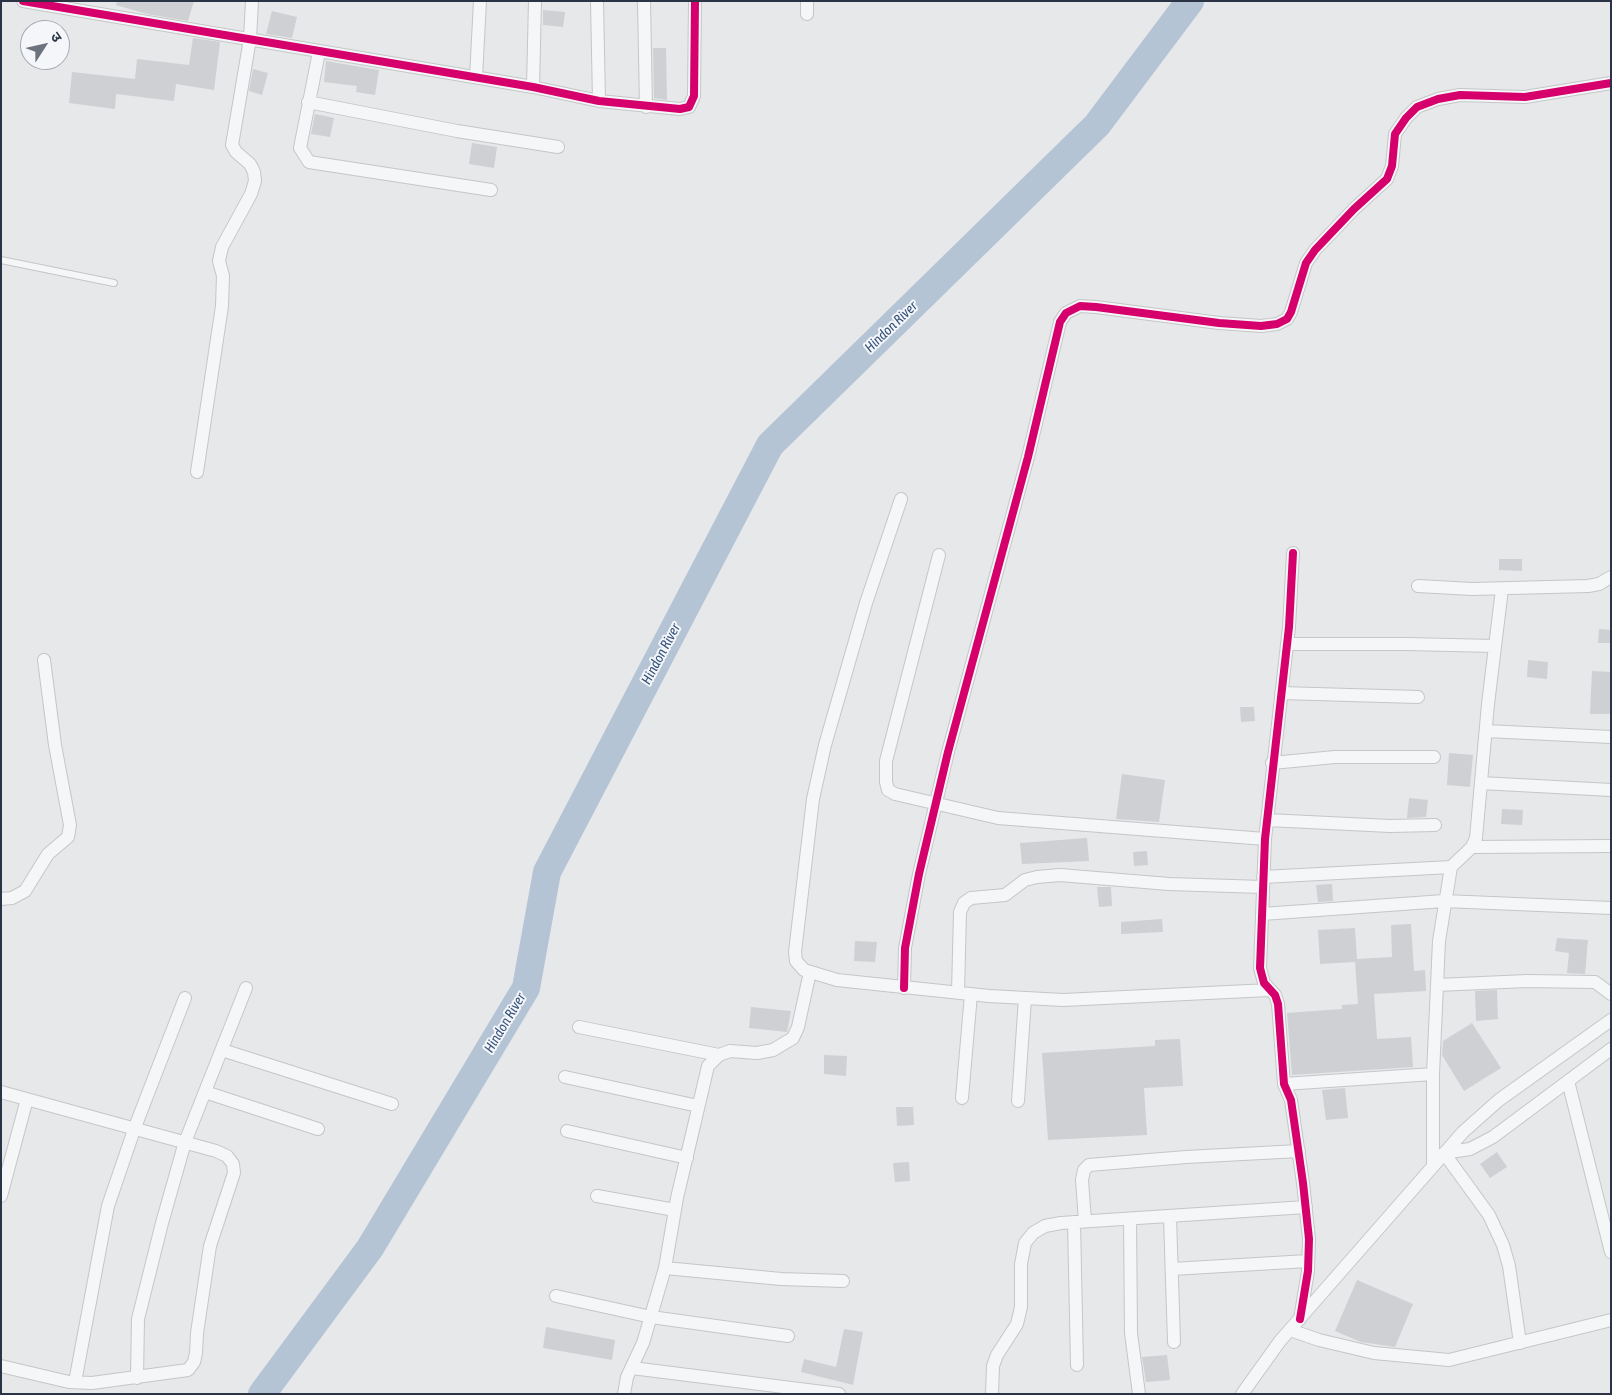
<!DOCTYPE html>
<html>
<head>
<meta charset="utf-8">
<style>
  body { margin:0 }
  #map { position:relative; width:1612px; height:1395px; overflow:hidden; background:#e6e8ea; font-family:"Asap Condensed","Noto Sans Devanagari",sans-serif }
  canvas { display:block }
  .frame { position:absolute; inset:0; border:2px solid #2b3445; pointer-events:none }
  .north { position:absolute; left:20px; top:20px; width:50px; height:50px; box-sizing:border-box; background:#f4f6f9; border:1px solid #a4a8b1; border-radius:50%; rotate:55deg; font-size:14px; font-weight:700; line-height:20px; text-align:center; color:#2b3445 }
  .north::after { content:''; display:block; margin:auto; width:18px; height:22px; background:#6c737f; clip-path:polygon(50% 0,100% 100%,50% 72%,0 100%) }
</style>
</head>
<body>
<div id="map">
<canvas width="1612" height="1395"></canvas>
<div class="frame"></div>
<div class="north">उ</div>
</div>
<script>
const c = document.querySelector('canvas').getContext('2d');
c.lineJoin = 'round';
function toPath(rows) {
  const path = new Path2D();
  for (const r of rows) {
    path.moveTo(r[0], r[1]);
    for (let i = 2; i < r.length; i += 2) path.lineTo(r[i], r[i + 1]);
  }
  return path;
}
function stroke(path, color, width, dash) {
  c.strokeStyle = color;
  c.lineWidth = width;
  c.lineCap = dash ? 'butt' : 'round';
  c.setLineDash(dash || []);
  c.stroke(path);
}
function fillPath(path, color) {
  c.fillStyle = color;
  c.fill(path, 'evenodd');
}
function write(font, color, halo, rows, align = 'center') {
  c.font = font + ' "Asap Condensed",sans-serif';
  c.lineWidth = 4;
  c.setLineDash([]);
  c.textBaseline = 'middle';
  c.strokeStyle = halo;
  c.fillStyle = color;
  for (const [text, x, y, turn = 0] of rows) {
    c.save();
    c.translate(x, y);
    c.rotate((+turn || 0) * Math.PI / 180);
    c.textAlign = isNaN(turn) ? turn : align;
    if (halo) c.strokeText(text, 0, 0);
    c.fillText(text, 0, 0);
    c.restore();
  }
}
const river = toPath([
  [262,1394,370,1248,526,988,547,872,770,445,1097,125,1190,1]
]);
const building = toPath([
  [117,1,194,1,188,21,147,14,116,5],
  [543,10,565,12,563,27,543,25],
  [272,11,297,17,292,38,266,34],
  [193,38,220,42,214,90,176,84,174,101,116,94,115,109,69,103,72,72,135,79,137,59,189,65],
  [653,48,666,48,667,100,654,98],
  [326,61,379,70,375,95,356,92,357,86,324,82],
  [253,69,268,73,262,95,249,91],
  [315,114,334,118,330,137,311,134],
  [472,143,497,147,494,168,469,164],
  [1499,559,1522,559,1522,571,1499,570],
  [1599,629,1611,630,1611,643,1598,643],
  [1528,660,1548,662,1547,679,1527,677],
  [1592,671,1611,672,1611,714,1590,714],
  [1240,707,1254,707,1255,721,1241,722],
  [1449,753,1473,755,1470,787,1447,785],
  [1122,774,1165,780,1159,822,1116,819],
  [1409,798,1428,800,1426,817,1407,818],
  [1502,809,1523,810,1522,825,1501,824],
  [1087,838,1089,861,1022,864,1020,843],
  [1147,851,1148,865,1134,866,1133,852],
  [1332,884,1333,901,1318,902,1316,885],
  [1097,887,1111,887,1112,906,1099,907],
  [1162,919,1163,932,1121,934,1121,922],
  [1411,924,1414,971,1425,970,1426,991,1374,994,1377,1039,1411,1037,1413,1067,1292,1075,1287,1013,1342,1009,1342,1005,1358,1004,1355,962,1320,964,1318,930,1355,928,1357,959,1392,957,1391,925],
  [1557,938,1588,940,1585,974,1567,973,1569,953,1555,951],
  [855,941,877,942,875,962,854,961],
  [1497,990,1498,1019,1476,1021,1475,991],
  [751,1007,791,1011,787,1032,749,1028],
  [1472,1023,1501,1068,1464,1091,1442,1055,1443,1041],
  [1180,1039,1183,1086,1144,1088,1147,1135,1048,1140,1042,1053,1155,1046,1155,1040],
  [824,1055,847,1056,846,1076,824,1074],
  [1345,1088,1348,1118,1326,1120,1322,1090],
  [896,1107,913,1107,914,1125,897,1126],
  [1497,1152,1507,1167,1490,1178,1480,1164],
  [909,1162,910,1181,895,1182,893,1163],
  [1357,1280,1413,1304,1395,1347,1361,1342,1335,1331],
  [546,1327,615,1340,612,1360,543,1348],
  [844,1329,863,1332,853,1385,801,1372,804,1359,836,1367],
  [1167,1355,1170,1380,1146,1382,1142,1357]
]);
const lane = toPath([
  [1,260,114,283]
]);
const street = toPath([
  [23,1,533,87,599,101,680,109,689,107,694,96,695,1],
  [597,1,599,101],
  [644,1,646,107],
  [807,1,807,14],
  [319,52,300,148,309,162,491,190],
  [476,77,480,1],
  [533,87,535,1],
  [308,102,457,131,558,147],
  [197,472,222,306,223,276,219,261,222,247,251,194,255,181,254,172,250,164,236,152,232,145,250,39,252,1],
  [901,499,866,603,825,745,813,799,795,952,796,961,804,970,837,980,989,996,1063,1000,1269,990],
  [1293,553,1289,627,1265,839,1260,968,1264,983,1275,995,1278,1004,1284,1084,1291,1100,1303,1183,1309,1239,1308,1271,1300,1319],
  [939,555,886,761,886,782,888,790,895,794,998,818,1265,839],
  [1418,586,1472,589,1588,586,1599,584,1611,577],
  [1287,644,1407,644,1495,646],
  [1281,693,1418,697],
  [1486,731,1611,737],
  [1272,763,1335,757,1434,757],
  [1481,783,1611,790],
  [1267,820,1390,826,1435,825],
  [1472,847,1611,846],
  [1263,877,1451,867],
  [1,899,12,898,25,891,48,854,68,837,70,825,55,745,44,660],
  [1262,914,1444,901,1611,908],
  [1437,985,1527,981,1595,982,1611,994],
  [904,988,905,948,919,874,948,752,1028,457,1060,322,1066,313,1080,306,1096,307,1219,323,1261,326,1277,324,1287,319,1291,312,1306,263,1315,250,1354,209,1387,179,1392,166,1395,134,1406,118,1417,107,1438,99,1460,95,1525,97,1611,83],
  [958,993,960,912,964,903,971,898,1005,895,1025,880,1037,877,1060,875,1169,884,1263,887],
  [579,1027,719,1055],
  [222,1050,392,1104],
  [565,1077,698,1106],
  [1568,1081,1611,1252],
  [1284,1084,1433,1074],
  [1,1092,216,1151,227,1156,233,1164,234,1173,210,1246,197,1333,196,1353,194,1362,188,1370,92,1383,69,1382,1,1366],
  [205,1092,318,1129],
  [962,1098,971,994],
  [1018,1101,1025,998],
  [567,1131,687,1158],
  [1433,1165,1433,1074,1439,941,1451,867,1472,847,1476,838,1488,704,1502,589],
  [1,1196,27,1099],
  [597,1196,675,1210],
  [1170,1217,1174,1342],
  [1130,1219,1131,1333,1139,1394],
  [1085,1221,1082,1180,1084,1170,1089,1165,1186,1157,1299,1151],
  [1074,1222,1077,1365],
  [665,1268,781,1279,843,1281],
  [1172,1269,1308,1261],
  [556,1296,651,1317,788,1336],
  [1290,1330,1319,1340,1374,1353,1449,1360,1611,1320],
  [1520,1343,1509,1266,1503,1245,1489,1215,1444,1153,1470,1149,1493,1137,1611,1049],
  [632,1368,839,1394],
  [137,1378,138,1319,162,1223,185,1142,246,988],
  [75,1382,108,1206,135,1127,185,998],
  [624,1394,627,1377,643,1343,665,1268,677,1198,708,1066,719,1055,730,1051,757,1053,773,1050,793,1038,798,1027,810,972],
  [992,1394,993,1366,997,1355,1017,1324,1021,1307,1021,1264,1025,1243,1033,1233,1045,1226,1061,1223,1306,1207],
  [1242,1394,1280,1341,1463,1132,1499,1100,1611,1020]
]);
const cycleway = toPath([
  [23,1,533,87,599,101,680,109,689,107,694,96,695,1],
  [1293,553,1289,627,1265,839,1260,968,1264,983,1275,995,1278,1004,1284,1084,1291,1100,1303,1183,1309,1239,1308,1271,1300,1319],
  [904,988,905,948,919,874,948,752,1028,457,1060,322,1066,313,1080,306,1096,307,1219,323,1261,326,1277,324,1287,319,1291,312,1306,263,1315,250,1354,209,1387,179,1392,166,1395,134,1406,118,1417,107,1438,99,1460,95,1525,97,1611,83]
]);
const waterNames = [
  ["Hindon River",891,327,-44],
  ["Hindon River",661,654,-62],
  ["Hindon River",505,1023,-59]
];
stroke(river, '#b4c4d5', 28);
fillPath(building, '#ced0d3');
stroke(lane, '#c4c6c8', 8);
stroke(street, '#c4c6c8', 14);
stroke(lane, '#f5f6f7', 6);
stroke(street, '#f5f6f7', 12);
stroke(cycleway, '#d6006c', 8);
write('italic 14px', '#34527a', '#f4f6f9', waterNames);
</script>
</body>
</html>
